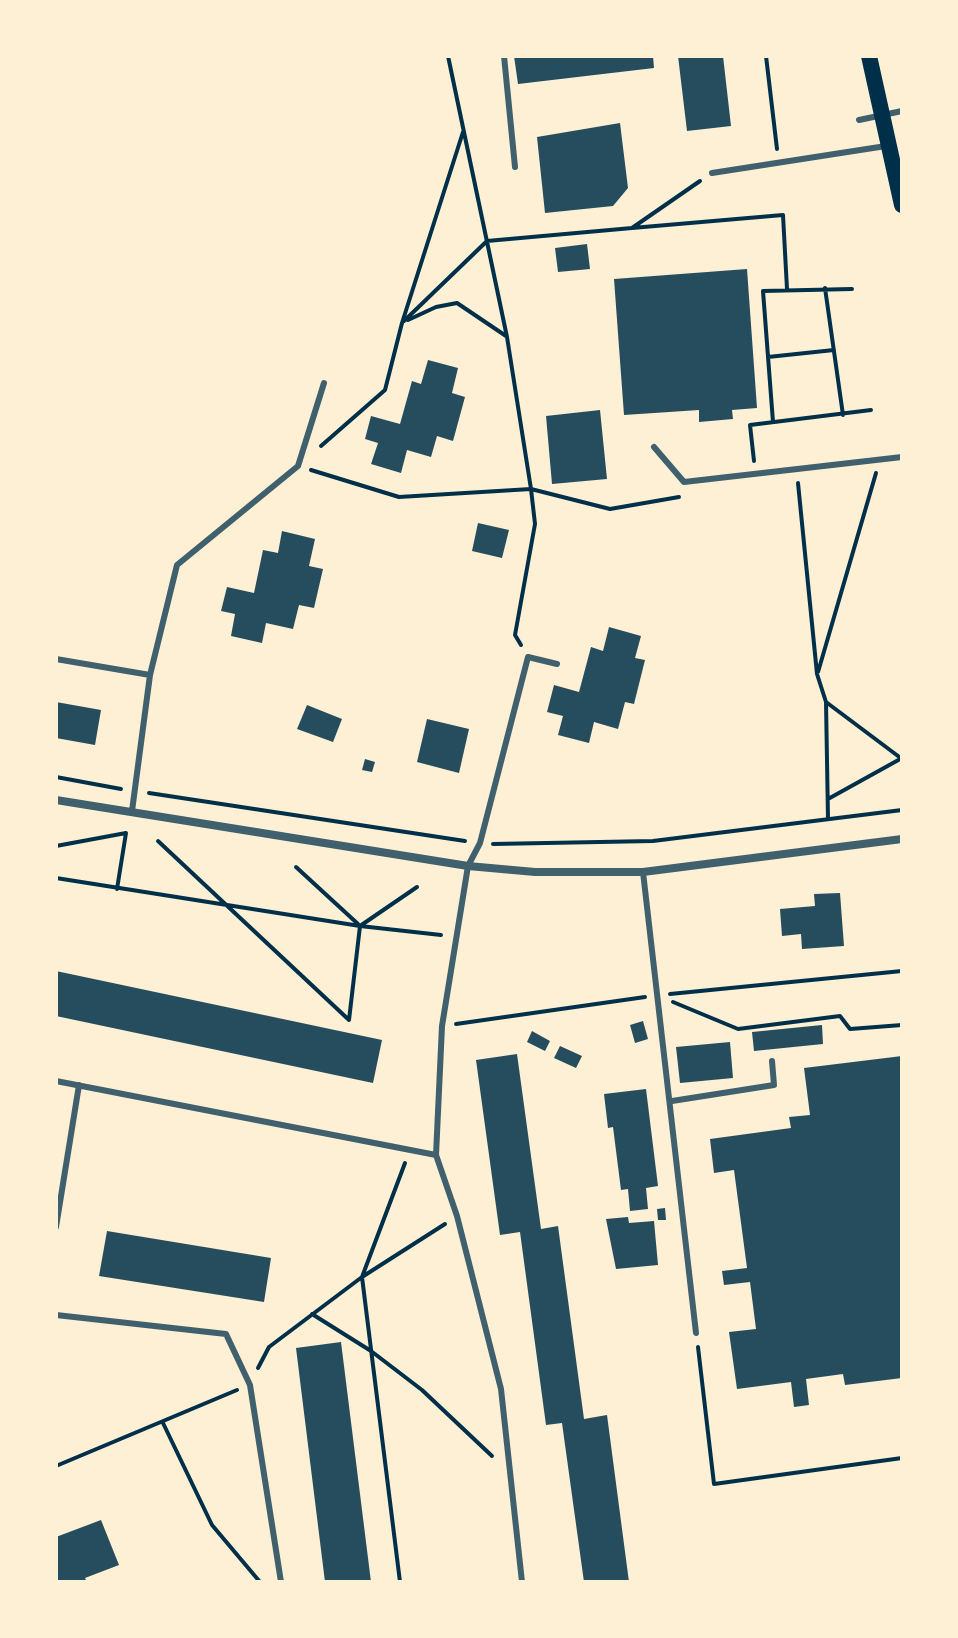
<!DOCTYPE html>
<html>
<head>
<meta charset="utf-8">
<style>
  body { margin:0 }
  #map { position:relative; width:958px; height:1638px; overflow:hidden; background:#fdf0d5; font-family:"Noto Sans",sans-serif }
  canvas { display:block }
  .frame { position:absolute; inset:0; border:58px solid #fdf0d5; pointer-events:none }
</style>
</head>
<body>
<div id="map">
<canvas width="958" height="1638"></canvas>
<div class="frame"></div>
</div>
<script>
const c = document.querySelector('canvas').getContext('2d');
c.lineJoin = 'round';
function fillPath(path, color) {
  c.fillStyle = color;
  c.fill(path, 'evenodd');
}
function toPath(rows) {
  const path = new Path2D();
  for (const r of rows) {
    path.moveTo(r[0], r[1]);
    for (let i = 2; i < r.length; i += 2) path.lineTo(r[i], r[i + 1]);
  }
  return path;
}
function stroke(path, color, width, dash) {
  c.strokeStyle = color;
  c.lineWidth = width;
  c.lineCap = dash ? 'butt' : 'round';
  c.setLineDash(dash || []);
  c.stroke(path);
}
const building = toPath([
  [514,56,653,56,654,68,518,84],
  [678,56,723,56,731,126,687,131],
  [620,123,628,188,613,206,545,213,537,137],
  [587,244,590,269,558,272,555,248],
  [747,269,757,408,732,410,733,419,699,422,699,410,624,415,614,279],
  [428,360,458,368,452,393,465,397,453,441,437,436,431,457,407,450,401,473,371,464,378,443,365,439,371,416,400,424,412,381,421,384],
  [600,410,607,479,552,484,546,416],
  [478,523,509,530,502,558,472,551],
  [282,531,315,539,309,566,323,569,314,608,299,605,293,629,266,623,262,643,231,636,235,614,221,611,227,587,254,593,263,550,278,553],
  [609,627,641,636,635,658,645,660,634,704,625,702,618,729,594,722,589,743,558,735,563,716,547,712,554,685,579,692,591,647,603,651],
  [56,702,101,710,95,745,56,738],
  [307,705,342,719,333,742,297,729],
  [427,719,469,729,459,773,417,762],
  [365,759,375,762,372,772,362,770],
  [840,893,844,946,802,949,801,934,782,936,780,909,815,906,814,894],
  [56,971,382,1040,373,1083,56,1016],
  [643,1021,648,1039,635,1043,630,1025],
  [822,1025,823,1044,754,1051,752,1032],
  [532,1031,550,1041,545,1051,527,1042],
  [730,1042,733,1078,680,1083,676,1047],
  [560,1046,582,1056,576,1068,554,1058],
  [517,1054,541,1229,558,1226,584,1419,607,1415,629,1582,584,1582,562,1423,546,1425,520,1232,500,1235,476,1060],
  [902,1056,902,1378,845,1385,843,1374,806,1379,809,1405,794,1407,791,1382,737,1389,729,1332,756,1329,750,1282,724,1285,722,1271,747,1268,734,1170,714,1173,710,1139,791,1128,789,1117,810,1115,804,1068],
  [646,1089,658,1186,646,1188,648,1209,630,1211,628,1189,621,1190,613,1127,608,1128,604,1094],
  [665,1208,666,1220,658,1220,657,1209],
  [628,1217,629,1223,654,1221,658,1265,616,1269,606,1219],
  [107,1231,271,1258,264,1302,99,1276],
  [341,1342,371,1582,325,1582,296,1348],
  [101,1520,119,1565,85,1578,87,1582,56,1582,56,1537]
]);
const path = toPath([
  [448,56,507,337,531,489,535,524,515,635,521,645],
  [766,56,777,149],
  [632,228,783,215,787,289],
  [825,288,843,415],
  [408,320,436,307,457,303,506,336],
  [404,321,487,241,632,228,700,181],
  [768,357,834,350],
  [773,422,763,291,852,289],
  [321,446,385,390,402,323,463,132],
  [754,461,750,425,871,410],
  [311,470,399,497,531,489,610,509,679,497],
  [798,483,817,674,826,702],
  [818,672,876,473],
  [56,777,121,789],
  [149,793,465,841],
  [828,799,902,758],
  [828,819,826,702,902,759],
  [158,841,349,1020],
  [493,844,653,841,902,810],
  [56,846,126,833,117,889],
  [296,867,358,924],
  [56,878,360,926,441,935],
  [670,994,902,971],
  [673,1002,738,1029,840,1016,850,1029,902,1025],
  [349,1020,360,926,417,887],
  [456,1024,645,997],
  [312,1314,371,1351,422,1390,492,1456],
  [698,1347,714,1484,902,1458],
  [258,1368,269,1347,362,1277,445,1224],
  [163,1423,212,1525,260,1582],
  [56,1466,237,1390],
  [400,1582,362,1277,405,1163]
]);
const service = toPath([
  [504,56,515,167],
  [859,120,902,111],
  [712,173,886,146],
  [654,447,684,482,902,457],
  [56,659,150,675],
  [132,811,150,675,177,565,298,466,324,383],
  [643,872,696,1333],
  [56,1081,436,1155],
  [672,1101,774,1085,772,1061],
  [56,1227,79,1085],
  [56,1315,226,1334,250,1385,281,1582],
  [522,1582,501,1389,457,1216,436,1155,442,1026,468,866,480,843,528,657,557,664]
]);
const minor = toPath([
  [56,800,468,866,535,872,643,872,902,839]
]);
const secondary = toPath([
  [869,56,902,205]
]);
fillPath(building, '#264d5e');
stroke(path, '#003049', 4);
stroke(service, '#3f606c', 6);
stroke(minor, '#3f606c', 8);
stroke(secondary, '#003049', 16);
</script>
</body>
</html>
